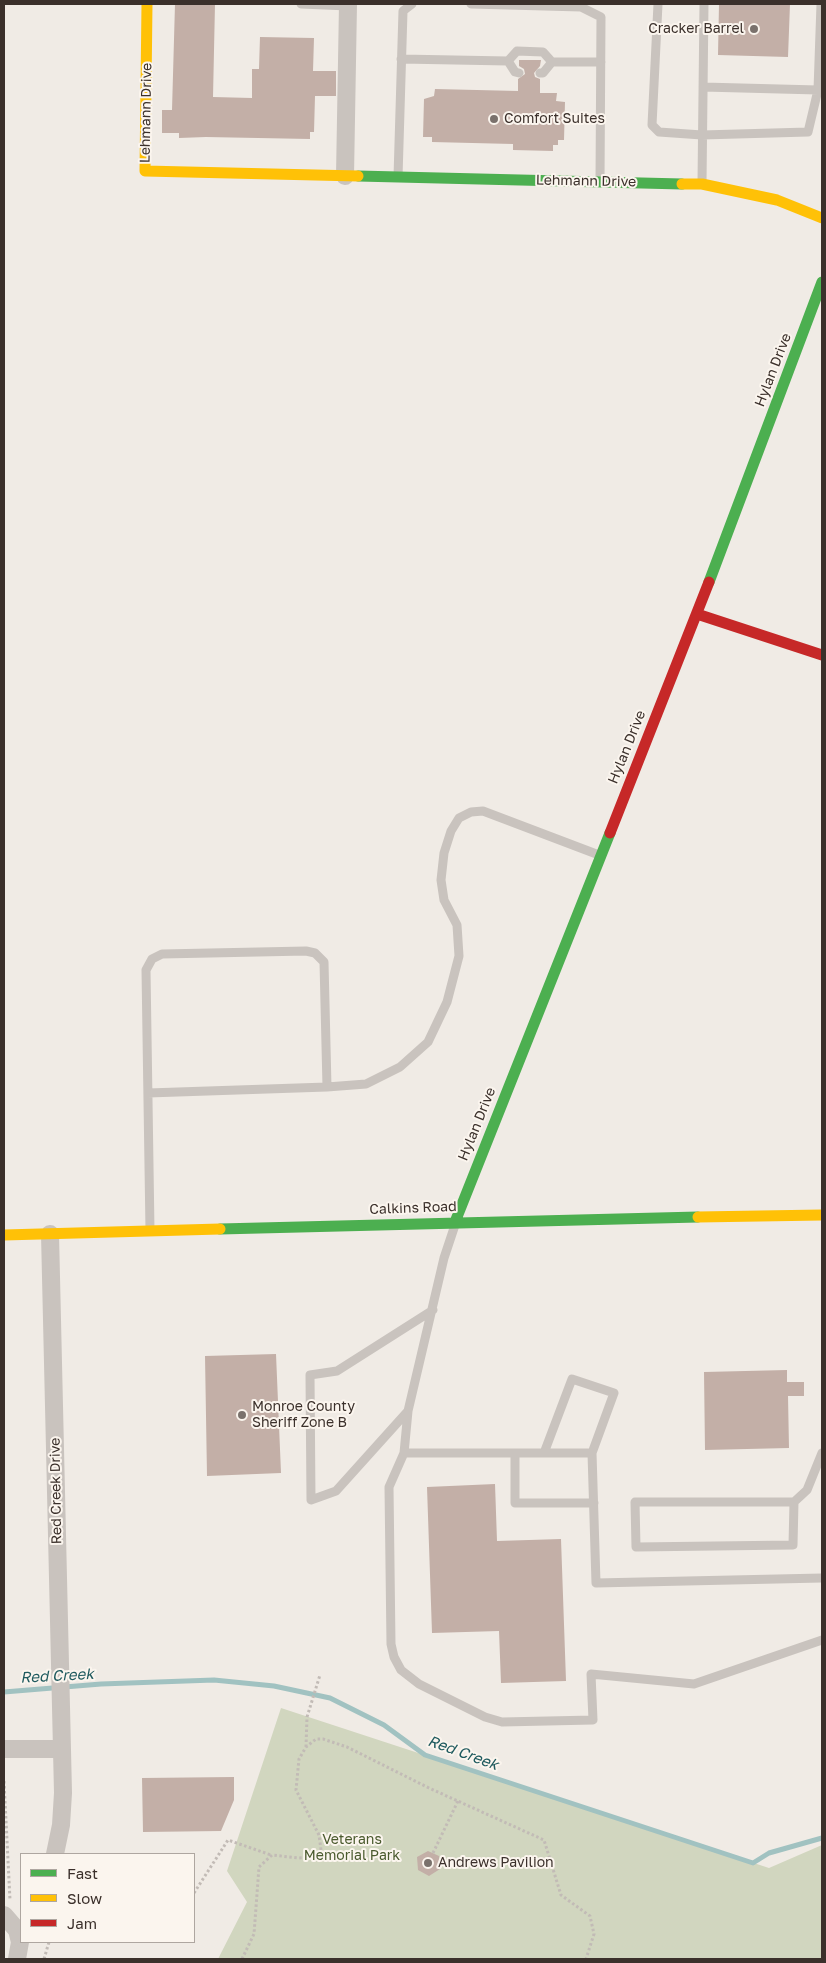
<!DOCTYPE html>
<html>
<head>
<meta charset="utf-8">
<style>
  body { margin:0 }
  #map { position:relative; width:826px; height:1963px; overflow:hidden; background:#f0ebe5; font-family:"Golos Text",sans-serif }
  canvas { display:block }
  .frame { position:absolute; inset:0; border:5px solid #3b302b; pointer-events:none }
  .legend { position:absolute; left:20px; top:1853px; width:175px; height:90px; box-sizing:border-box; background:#fbf5ee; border:1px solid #aea6a0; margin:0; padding:6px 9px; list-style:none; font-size:15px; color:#3b302b }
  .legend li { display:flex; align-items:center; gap:10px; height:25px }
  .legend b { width:25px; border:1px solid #aea6a0 }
</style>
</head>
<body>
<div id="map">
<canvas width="826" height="1963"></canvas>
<div class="frame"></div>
<ul class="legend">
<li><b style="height:6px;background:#4caf50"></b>Fast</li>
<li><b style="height:6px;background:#ffc107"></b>Slow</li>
<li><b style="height:6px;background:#c62828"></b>Jam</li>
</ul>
</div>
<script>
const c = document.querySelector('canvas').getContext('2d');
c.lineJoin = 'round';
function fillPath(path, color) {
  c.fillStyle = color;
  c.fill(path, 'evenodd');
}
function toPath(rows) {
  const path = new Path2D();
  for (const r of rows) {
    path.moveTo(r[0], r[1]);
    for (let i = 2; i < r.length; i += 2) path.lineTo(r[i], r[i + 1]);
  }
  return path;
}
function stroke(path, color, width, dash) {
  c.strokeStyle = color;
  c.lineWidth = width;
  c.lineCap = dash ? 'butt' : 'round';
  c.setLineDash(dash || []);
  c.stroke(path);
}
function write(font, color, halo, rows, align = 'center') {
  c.font = font + ' "Golos Text",sans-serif';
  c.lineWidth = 4;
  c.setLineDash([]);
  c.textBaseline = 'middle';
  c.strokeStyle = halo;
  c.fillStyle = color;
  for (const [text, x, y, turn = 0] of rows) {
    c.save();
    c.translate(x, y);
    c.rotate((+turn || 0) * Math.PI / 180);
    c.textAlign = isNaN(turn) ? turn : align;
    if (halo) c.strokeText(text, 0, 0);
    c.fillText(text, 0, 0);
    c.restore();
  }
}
const green = toPath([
  [281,1708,769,1868,822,1845,822,1959,218,1959,247,1902,227,1871]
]);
const stream = toPath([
  [4,1692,101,1684,214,1680,274,1686,330,1698,384,1725,425,1755,753,1863,769,1853,822,1838]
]);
const building = toPath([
  [175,4,215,4,213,97,252,98,252,69,259,69,260,37,314,38,313,71,336,71,336,96,315,96,314,132,310,132,310,139,206,137,179,138,179,133,162,133,162,110,172,110],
  [719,4,790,4,788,57,718,55],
  [519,60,541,60,540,66,534,73,535,77,540,79,540,93,557,93,556,101,565,102,564,140,558,140,558,145,553,145,553,151,513,150,513,144,432,142,432,137,423,137,424,99,434,96,435,89,518,91,518,79,525,74,524,69,519,66],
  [276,1354,281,1473,207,1476,205,1356],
  [787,1370,787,1382,804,1382,804,1396,788,1396,789,1448,705,1450,704,1372],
  [495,1484,497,1541,561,1539,566,1681,501,1683,499,1631,432,1633,427,1487],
  [234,1777,234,1800,221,1831,143,1832,142,1778],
  [428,1851,439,1856,440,1869,429,1876,418,1870,417,1857]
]);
const path = toPath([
  [306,1747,307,1717,320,1675],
  [4,1781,10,1900],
  [433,1853,458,1801],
  [194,1893,228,1840,271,1855],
  [44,1959,49,1942],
  [242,1959,254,1934,259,1867,272,1855,298,1858,322,1857,319,1835,296,1790,299,1759,306,1747,316,1739,323,1739,347,1747,429,1788,544,1840,561,1895,590,1916,594,1934,586,1959]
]);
const lane = toPath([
  [301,4,348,6],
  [471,4,581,7,601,17,600,181],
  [658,4,652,125,659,132,702,135,808,132,818,90],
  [401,59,508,61],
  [519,73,515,72,508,61,517,51,543,52,552,62,601,62],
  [540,73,543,73,552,62],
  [703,87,818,90,821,4],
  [398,177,403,11,412,4],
  [702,183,704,4],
  [148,1093,327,1087],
  [455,1225,444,1258,408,1411,404,1453,389,1487,391,1644,394,1657,401,1670,419,1684,485,1717,502,1722,593,1720,591,1674,694,1684,822,1640],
  [150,1231,146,970,152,959,162,954,306,951,315,953,324,962,327,1087,366,1084,400,1067,428,1042,447,1002,459,956,457,925,444,900,441,880,444,853,451,831,459,818,471,812,483,811,599,855],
  [408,1411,336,1491,311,1500,310,1375,337,1371,433,1310],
  [404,1453,592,1453,596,1583,822,1578],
  [515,1453,515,1503,594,1503],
  [544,1453,572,1379,614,1393,592,1453],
  [794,1502,793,1545,636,1547,635,1502,794,1502,807,1490,822,1453]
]);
const street = toPath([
  [345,176,348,4],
  [50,1234,63,1793,61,1825,55,1854],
  [4,1749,62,1749],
  [4,1915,17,1930,20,1942,17,1959]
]);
const fast = toPath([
  [358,176,682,184],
  [709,582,822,282],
  [455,1222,610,833],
  [220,1229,698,1217]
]);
const slow = toPath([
  [147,4,145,171,358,176],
  [682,184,702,184,777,200,822,218],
  [698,1217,822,1215],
  [4,1235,220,1229]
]);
const jam = toPath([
  [697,614,822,655],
  [610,833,709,582]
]);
const markers = [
  [754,29,5,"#7a716c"],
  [494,119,5,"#7a716c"],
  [242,1415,5,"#7a716c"],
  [428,1863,5,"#7a716c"]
];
const poiNames = [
  ["Cracker Barrel",744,29,"right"],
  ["Comfort Suites",504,119],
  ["Monroe County",252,1407],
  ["Sheriff Zone B",252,1423],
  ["Andrews Pavilion",438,1863]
];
const streetNames = [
  ["Lehmann Drive",146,113,-89],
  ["Lehmann Drive",586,181,1],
  ["Hylan Drive",773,370,-69],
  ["Hylan Drive",627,747,-68],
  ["Hylan Drive",477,1124,-68],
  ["Calkins Road",413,1208,-2],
  ["Red Creek Drive",56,1491,-91]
];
const parkNames = [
  ["Veterans",352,1840],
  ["Memorial Park",352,1856]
];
const waterNames = [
  ["Red Creek",57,1676,-3],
  ["Red Creek",463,1753,20]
];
fillPath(green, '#d1d6bf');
stroke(stream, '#a1c2c1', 5);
fillPath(building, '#c3afa7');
stroke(path, '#c2bbb6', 3, [2.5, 2.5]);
stroke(lane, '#c9c3be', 9);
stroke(street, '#c9c3be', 18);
stroke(fast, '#4caf50', 11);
stroke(slow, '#ffc107', 11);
stroke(jam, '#c62828', 11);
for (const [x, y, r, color] of markers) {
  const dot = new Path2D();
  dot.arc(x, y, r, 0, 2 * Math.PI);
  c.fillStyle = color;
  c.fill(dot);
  stroke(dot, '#fbf5ee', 2);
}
write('14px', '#3b302b', '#fbf5ee', poiNames, 'left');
write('14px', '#3b302b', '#fbf5ee', streetNames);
write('14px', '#4a5a2e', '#fbf5ee', parkNames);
write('italic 15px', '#1f5a5e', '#fbf5ee', waterNames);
</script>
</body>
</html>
